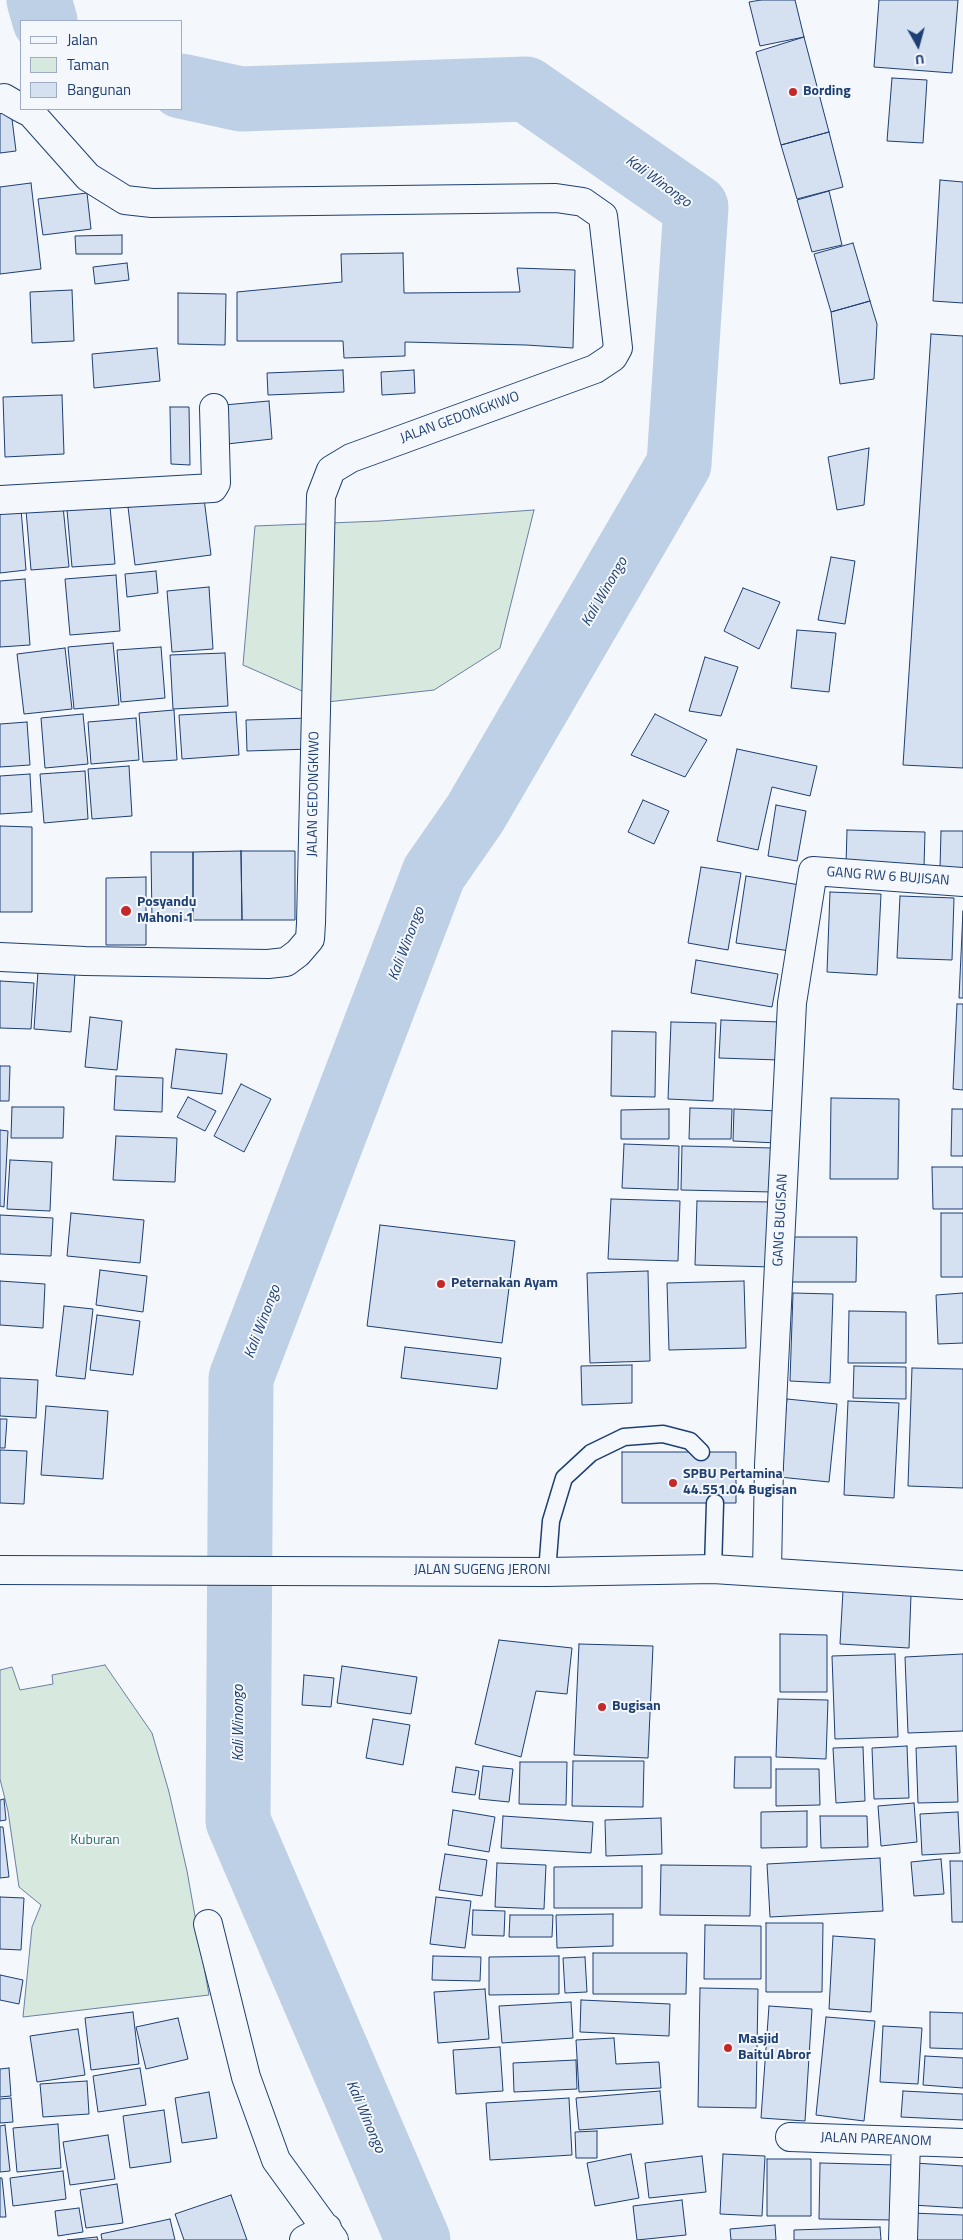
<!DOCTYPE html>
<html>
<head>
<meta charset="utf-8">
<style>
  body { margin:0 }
  #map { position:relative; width:963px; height:2240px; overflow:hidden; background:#f4f7fb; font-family:"Titillium Web",sans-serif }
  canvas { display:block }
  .legend { position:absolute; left:20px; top:20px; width:162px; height:90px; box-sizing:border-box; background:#f4f7fb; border:1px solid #9eadc5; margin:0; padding:6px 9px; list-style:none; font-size:15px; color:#1d3f73 }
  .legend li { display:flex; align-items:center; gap:10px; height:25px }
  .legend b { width:25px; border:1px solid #9eadc5 }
  .north { position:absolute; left:893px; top:20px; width:50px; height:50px; -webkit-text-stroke:4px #f4f7fb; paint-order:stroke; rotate:173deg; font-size:14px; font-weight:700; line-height:20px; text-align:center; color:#1d3f73 }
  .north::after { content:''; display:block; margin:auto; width:18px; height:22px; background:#1d3f73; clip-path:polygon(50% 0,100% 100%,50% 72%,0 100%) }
</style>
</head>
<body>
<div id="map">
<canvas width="963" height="2240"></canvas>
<ul class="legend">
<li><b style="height:6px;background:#f4f7fb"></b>Jalan</li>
<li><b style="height:14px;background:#d7e8df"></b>Taman</li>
<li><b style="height:14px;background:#d5e0f0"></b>Bangunan</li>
</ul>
<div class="north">U</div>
</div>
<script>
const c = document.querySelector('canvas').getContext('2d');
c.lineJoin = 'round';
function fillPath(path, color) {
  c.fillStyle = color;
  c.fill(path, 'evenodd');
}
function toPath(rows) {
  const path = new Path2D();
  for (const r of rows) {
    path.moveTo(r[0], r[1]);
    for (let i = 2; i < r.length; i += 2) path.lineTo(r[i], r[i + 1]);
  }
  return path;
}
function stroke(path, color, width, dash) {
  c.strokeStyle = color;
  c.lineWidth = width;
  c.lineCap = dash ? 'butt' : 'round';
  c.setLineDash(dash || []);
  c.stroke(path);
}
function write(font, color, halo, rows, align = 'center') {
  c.font = font + ' "Titillium Web",sans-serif';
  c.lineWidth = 4;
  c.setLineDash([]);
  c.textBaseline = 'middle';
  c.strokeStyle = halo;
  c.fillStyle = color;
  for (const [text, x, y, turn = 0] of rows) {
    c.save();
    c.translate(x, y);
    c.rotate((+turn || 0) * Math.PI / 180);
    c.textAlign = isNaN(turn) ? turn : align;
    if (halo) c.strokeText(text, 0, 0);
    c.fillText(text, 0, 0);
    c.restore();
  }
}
const green = toPath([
  [534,510,500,648,434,690,327,702,243,665,255,526,380,521,534,510],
  [105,1665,152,1733,169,1792,187,1871,209,1995,23,2017,32,1927,41,1905,19,1887,8,1811,0,1779,0,1670,12,1667,20,1690,53,1684,52,1675,105,1665]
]);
const river = toPath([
  [39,0,45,21],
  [181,86,241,99,526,89,696,207,679,464,475,814,434,873,241,1378,238,1821,418,2240]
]);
const building = toPath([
  [761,0,795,0,804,37,760,46,749,2,761,0],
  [879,0,958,0,952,73,874,67,879,0],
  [804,37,829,132,781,145,756,52,804,37],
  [892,78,927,80,923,143,887,141,892,78],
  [11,111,16,151,0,153,0,113,11,111],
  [829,132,843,187,797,199,781,145,829,132],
  [940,180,963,182,963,303,933,301,940,180],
  [31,183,41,269,0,274,0,187,31,183],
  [829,191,842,245,812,252,797,200,829,191],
  [87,193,91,229,43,235,38,199,87,193],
  [122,235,122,254,76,254,75,236,122,235],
  [853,243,870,301,831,312,814,254,853,243],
  [403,253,404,293,520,292,517,268,575,270,573,348,526,345,405,342,405,356,344,358,343,341,237,341,237,292,342,282,341,254,403,253],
  [127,263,129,280,95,284,93,267,127,263],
  [72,290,74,341,32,343,30,292,72,290],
  [178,293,226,294,225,345,178,344,178,293],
  [870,301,877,324,874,379,840,384,831,312,870,301],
  [931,334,963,336,963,768,903,765,931,334],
  [157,348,160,381,94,388,92,354,157,348],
  [343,370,344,392,268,395,267,373,343,370],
  [414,370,415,393,382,395,381,372,414,370],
  [62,395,64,454,5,457,3,397,62,395],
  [269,401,272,439,227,444,224,405,269,401],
  [170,407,189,407,190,465,171,464,170,407],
  [869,448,864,505,837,510,828,457,869,448],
  [204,498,211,555,135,565,128,507,204,498],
  [63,506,69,567,31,570,26,510,63,506],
  [110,506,115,564,72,567,67,510,110,506],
  [21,509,26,570,0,573,0,510,21,509],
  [831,557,855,561,845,624,818,620,831,557],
  [156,571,158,593,127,597,125,574,156,571],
  [116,575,120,631,70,635,65,579,116,575],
  [25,579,30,645,0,647,0,581,25,579],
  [209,587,213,649,172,652,167,591,209,587],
  [743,588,780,602,759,649,724,631,743,588],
  [797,630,836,633,829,692,791,688,797,630],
  [113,643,119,705,74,709,68,647,113,643],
  [161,647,165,698,121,702,117,650,161,647],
  [65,648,72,709,24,714,17,654,65,648],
  [225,653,228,706,173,709,170,655,225,653],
  [705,657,738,667,721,716,689,711,705,657],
  [174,710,177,760,143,762,139,713,174,710],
  [236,712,239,755,182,759,179,715,236,712],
  [83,714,88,764,45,768,41,718,83,714],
  [655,714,707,740,685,777,631,755,655,714],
  [136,718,139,760,91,764,88,722,136,718],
  [310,718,311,749,247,751,246,720,310,718],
  [27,722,30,765,0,767,0,724,27,722],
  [737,749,817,766,810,796,772,787,758,850,717,841,737,749],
  [129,766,132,816,92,819,88,769,129,766],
  [85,771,88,819,44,823,40,774,85,771],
  [30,774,32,812,0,814,0,776,30,774],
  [643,800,669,811,654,844,628,832,643,800],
  [776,805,806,811,797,861,768,856,776,805],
  [0,826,32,827,32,912,0,912,0,826],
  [847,830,925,832,924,867,846,865,847,830],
  [941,831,963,831,963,870,940,869,941,831],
  [241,851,242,920,193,920,193,852,241,851],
  [241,851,295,851,295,920,242,920,241,851],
  [151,852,193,852,193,920,152,920,151,852],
  [701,867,741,873,728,950,688,943,701,867],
  [746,876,800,885,790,951,736,943,746,876],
  [146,877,146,945,106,945,106,878,146,877],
  [830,892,881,894,877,975,827,972,830,892],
  [900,896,954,898,952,960,897,958,900,896],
  [963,911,963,998,959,998,963,911],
  [696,960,778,974,772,1007,691,993,696,960],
  [38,971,75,973,71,1032,34,1029,38,971],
  [0,981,34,983,31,1029,0,1028,0,981],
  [957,1004,963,1004,963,1090,953,1089,957,1004],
  [90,1017,122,1021,117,1070,85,1067,90,1017],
  [721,1020,781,1022,779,1060,719,1058,721,1020],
  [671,1022,716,1023,713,1101,668,1099,671,1022],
  [612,1031,656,1032,655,1097,611,1096,612,1031],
  [176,1049,227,1054,222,1094,171,1088,176,1049],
  [0,1066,10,1066,9,1101,0,1101,0,1066],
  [116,1076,163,1078,162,1112,114,1110,116,1076],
  [241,1084,271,1099,244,1152,214,1136,241,1084],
  [188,1097,216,1111,205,1131,177,1117,188,1097],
  [831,1098,899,1099,898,1179,830,1179,831,1098],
  [12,1107,64,1107,63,1138,11,1138,12,1107],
  [690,1108,732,1109,731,1139,689,1139,690,1108],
  [669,1109,669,1139,621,1139,621,1110,669,1109],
  [734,1109,779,1111,778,1143,733,1141,734,1109],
  [952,1109,963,1109,963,1156,951,1156,952,1109],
  [0,1130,8,1131,4,1207,0,1206,0,1130],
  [116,1136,177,1138,175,1182,113,1180,116,1136],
  [624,1144,679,1146,678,1190,622,1188,624,1144],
  [682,1146,774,1148,773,1192,681,1190,682,1146],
  [10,1160,52,1162,50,1211,7,1209,10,1160],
  [932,1167,963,1167,963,1209,933,1209,932,1167],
  [611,1199,680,1201,678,1261,608,1259,611,1199],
  [697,1201,775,1202,773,1267,695,1265,697,1201],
  [71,1213,144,1220,140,1263,67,1256,71,1213],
  [941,1213,963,1213,963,1277,941,1277,941,1213],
  [0,1215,53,1218,51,1256,0,1254,0,1215],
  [380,1225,515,1241,502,1343,367,1326,380,1225],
  [793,1237,857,1237,856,1282,792,1282,793,1237],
  [100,1270,147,1276,143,1312,96,1305,100,1270],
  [648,1271,650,1361,590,1363,587,1273,648,1271],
  [0,1281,45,1284,43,1328,0,1325,0,1281],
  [744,1281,746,1348,669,1350,667,1283,744,1281],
  [793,1293,833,1294,830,1383,790,1381,793,1293],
  [963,1293,963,1343,938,1344,936,1295,963,1293],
  [64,1306,93,1309,85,1379,56,1376,64,1306],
  [849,1311,906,1312,906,1363,848,1363,849,1311],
  [97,1315,140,1321,133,1375,90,1370,97,1315],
  [405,1347,501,1358,497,1389,401,1378,405,1347],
  [632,1365,632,1403,582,1405,581,1366,632,1365],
  [854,1366,906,1367,906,1399,853,1398,854,1366],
  [912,1368,963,1369,963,1488,908,1486,912,1368],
  [0,1378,38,1380,36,1418,0,1416,0,1378],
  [787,1399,837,1404,829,1482,779,1477,787,1399],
  [848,1401,899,1403,894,1498,844,1495,848,1401],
  [46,1406,108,1411,103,1479,41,1475,46,1406],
  [0,1419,7,1419,5,1448,0,1448,0,1419],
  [0,1450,27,1451,24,1504,0,1503,0,1450],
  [622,1452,736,1452,736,1503,622,1503,622,1452],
  [843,1591,911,1595,909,1648,840,1644,843,1591],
  [780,1634,827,1635,827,1692,780,1692,780,1634],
  [499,1640,572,1648,567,1694,536,1691,521,1757,475,1744,499,1640],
  [579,1644,653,1646,648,1758,574,1755,579,1644],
  [895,1654,898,1737,835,1739,832,1656,895,1654],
  [963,1654,963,1731,908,1733,905,1657,963,1654],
  [342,1666,417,1677,411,1714,337,1703,342,1666],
  [304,1675,334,1678,331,1707,302,1705,304,1675],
  [778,1699,828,1700,826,1759,776,1757,778,1699],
  [373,1719,410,1725,403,1765,366,1758,373,1719],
  [907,1746,909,1798,874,1799,872,1748,907,1746],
  [956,1746,958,1802,918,1803,916,1748,956,1746],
  [863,1747,865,1801,836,1803,833,1748,863,1747],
  [735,1757,771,1757,771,1788,734,1788,735,1757],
  [573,1761,644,1761,643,1807,572,1806,573,1761],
  [520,1762,567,1762,566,1805,519,1804,520,1762],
  [483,1766,513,1769,509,1802,479,1799,483,1766],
  [456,1767,479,1771,475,1795,452,1792,456,1767],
  [776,1769,819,1769,820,1805,776,1806,776,1769],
  [4,1799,6,1820,0,1821,0,1800,4,1799],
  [914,1803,917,1842,881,1846,878,1806,914,1803],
  [453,1810,495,1817,489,1852,448,1845,453,1810],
  [807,1811,807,1847,761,1848,761,1812,807,1811],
  [958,1812,960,1853,922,1855,920,1814,958,1812],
  [503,1816,593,1822,591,1853,501,1848,503,1816],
  [820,1816,867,1816,868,1847,821,1848,820,1816],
  [661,1818,662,1854,606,1856,605,1820,661,1818],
  [0,1827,3,1827,9,1877,0,1878,0,1827],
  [445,1854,487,1860,482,1896,439,1890,445,1854],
  [880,1858,883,1911,770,1917,767,1864,880,1858],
  [941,1859,944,1894,914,1896,911,1862,941,1859],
  [950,1861,963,1861,963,1922,952,1922,950,1861],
  [497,1863,546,1865,544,1909,495,1907,497,1863],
  [661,1865,751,1866,750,1916,660,1915,661,1865],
  [642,1866,642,1908,554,1908,554,1867,642,1866],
  [0,1897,24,1898,21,1950,0,1949,0,1897],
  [436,1897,471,1901,465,1948,430,1944,436,1897],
  [473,1910,505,1911,504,1936,472,1935,473,1910],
  [613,1914,613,1946,557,1948,556,1915,613,1914],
  [510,1915,553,1915,552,1937,509,1937,510,1915],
  [766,1923,823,1923,822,1992,766,1992,766,1923],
  [705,1925,761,1926,761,1979,704,1979,705,1925],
  [833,1936,875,1939,871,2012,829,2009,833,1936],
  [593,1953,687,1953,686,1994,593,1994,593,1953],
  [433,1956,481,1957,480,1981,432,1980,433,1956],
  [559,1956,559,1994,489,1995,489,1957,559,1956],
  [585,1957,587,1992,565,1993,563,1958,585,1957],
  [0,1975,23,1980,19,2004,0,2000,0,1975],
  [700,1988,758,1989,756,2108,698,2107,700,1988],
  [485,1989,489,2039,438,2043,434,1992,485,1989],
  [581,2000,670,2004,669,2036,580,2032,581,2000],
  [571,2002,573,2038,502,2043,499,2006,571,2002],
  [769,2006,812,2009,805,2121,761,2118,769,2006],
  [133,2012,139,2064,91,2070,85,2018,133,2012],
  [930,2012,963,2013,963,2049,930,2048,930,2012],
  [826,2017,875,2021,864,2121,816,2115,826,2017],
  [178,2018,188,2059,146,2069,136,2027,178,2018],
  [883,2026,922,2028,918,2084,880,2082,883,2026],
  [78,2029,85,2075,37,2082,30,2036,78,2029],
  [614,2038,616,2064,659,2062,661,2088,579,2092,576,2040,614,2038],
  [500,2047,503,2091,456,2094,453,2050,500,2047],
  [925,2056,963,2058,963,2088,923,2085,925,2056],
  [576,2060,577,2089,514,2092,513,2063,576,2060],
  [9,2068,11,2096,0,2097,0,2069,9,2068],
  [140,2068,146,2105,98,2112,93,2076,140,2068],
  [87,2081,89,2114,43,2117,40,2084,87,2081],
  [660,2091,663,2124,579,2130,576,2098,660,2091],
  [903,2091,963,2094,963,2120,901,2117,903,2091],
  [209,2092,217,2138,182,2143,175,2098,209,2092],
  [11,2098,13,2122,0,2123,0,2099,11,2098],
  [569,2098,572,2155,490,2160,486,2103,569,2098],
  [164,2110,171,2162,130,2168,123,2116,164,2110],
  [58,2124,61,2168,17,2172,13,2128,58,2124],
  [5,2125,10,2171,0,2172,0,2126,5,2125],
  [597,2131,597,2158,576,2158,575,2132,597,2131],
  [108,2135,115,2179,70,2185,63,2142,108,2135],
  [631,2154,639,2198,595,2206,587,2163,631,2154],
  [723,2154,765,2156,762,2216,720,2214,723,2154],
  [702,2156,706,2192,649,2198,645,2163,702,2156],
  [767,2159,811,2159,811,2216,767,2216,767,2159],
  [820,2163,897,2165,896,2220,819,2219,820,2163],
  [914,2163,963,2166,963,2208,912,2205,914,2163],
  [63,2171,66,2199,13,2206,10,2178,63,2171],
  [0,2178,2,2178,6,2217,0,2217,0,2178],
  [117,2184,123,2223,86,2228,80,2190,117,2184],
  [231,2195,247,2240,184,2240,175,2214,231,2195],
  [682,2200,686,2235,637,2240,633,2206,682,2200],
  [79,2208,83,2232,58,2236,55,2211,79,2208],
  [911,2213,963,2215,963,2240,910,2240,911,2213],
  [170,2219,175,2240,102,2240,101,2234,170,2219],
  [775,2225,776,2240,731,2240,730,2229,775,2225],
  [880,2227,881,2240,794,2240,794,2230,880,2227],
  [97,2237,98,2240,67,2240,97,2237]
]);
const service = toPath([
  [713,1569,715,1503],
  [547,1572,551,1521,564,1478,591,1453,624,1437,663,1434,690,1441,701,1452]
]);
const minor = toPath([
  [0,99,4,98,21,108],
  [0,500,213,488,216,483,214,408],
  [0,957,85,961,268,964,286,962,298,953,310,939,311,923,321,496,331,470,351,458,595,369,613,357,618,348,603,216,583,202,556,198,152,203,125,200,88,177,31,113,23,109],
  [767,1571,769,1465,792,1003,813,871,963,882],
  [208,1924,246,2077,276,2160,334,2240],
  [790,2137,963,2143],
  [304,2240,327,2228],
  [903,2240,906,2141]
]);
const primary = toPath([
  [0,1570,547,1572,713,1569,963,1585]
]);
const markers = [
  [793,92,5,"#c62828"],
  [126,911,6,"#c62828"],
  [441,1284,5,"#c62828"],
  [673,1483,5,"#c62828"],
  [602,1707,5,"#c62828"],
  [728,2048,5,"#c62828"]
];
const poiNames = [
  ["Bording",803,92],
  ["Posyandu",137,903],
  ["Mahoni 1",137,919],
  ["Peternakan Ayam",451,1284],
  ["SPBU Pertamina",683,1475],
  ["44.551.04 Bugisan",683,1491],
  ["Bugisan",612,1707],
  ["Masjid",738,2040],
  ["Baitul Abror",738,2056]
];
const streetNames = [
  ["JALAN GEDONGKIWO",460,418,-20],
  ["JALAN GEDONGKIWO",314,794,-89],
  ["GANG RW 6 BUJISAN",888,877,4],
  ["GANG BUGISAN",781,1220,-87],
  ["JALAN SUGENG JERONI",482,1571],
  ["JALAN PAREANOM",876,2140,2]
];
const parkNames = [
  ["Kuburan",95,1841]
];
const waterNames = [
  ["Kali Winongo",658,182,36],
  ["Kali Winongo",605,592,-60],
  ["Kali Winongo",407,944,-69],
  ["Kali Winongo",263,1322,-69],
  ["Kali Winongo",239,1723,-90],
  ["Kali Winongo",365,2117,67]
];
fillPath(green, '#d7e8df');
stroke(green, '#687fa3', 1);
stroke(river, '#bed0e5', 65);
fillPath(building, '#d5e0f0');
stroke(building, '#1d3f73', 1);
stroke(service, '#1d3f73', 19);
stroke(minor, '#1d3f73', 30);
stroke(primary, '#1d3f73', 30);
stroke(service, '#f4f7fb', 16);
stroke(minor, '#f4f7fb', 28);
stroke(primary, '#f4f7fb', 28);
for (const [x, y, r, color] of markers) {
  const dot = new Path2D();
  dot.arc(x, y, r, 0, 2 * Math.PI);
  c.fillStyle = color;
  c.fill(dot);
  stroke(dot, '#f4f7fb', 2);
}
write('bold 14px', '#1d3f73', '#f4f7fb', poiNames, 'left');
write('14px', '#1d3f73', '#f4f7fb', streetNames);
write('14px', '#2c6c60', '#f4f7fb', parkNames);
write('italic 15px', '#1d3f73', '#f4f7fb', waterNames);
</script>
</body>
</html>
